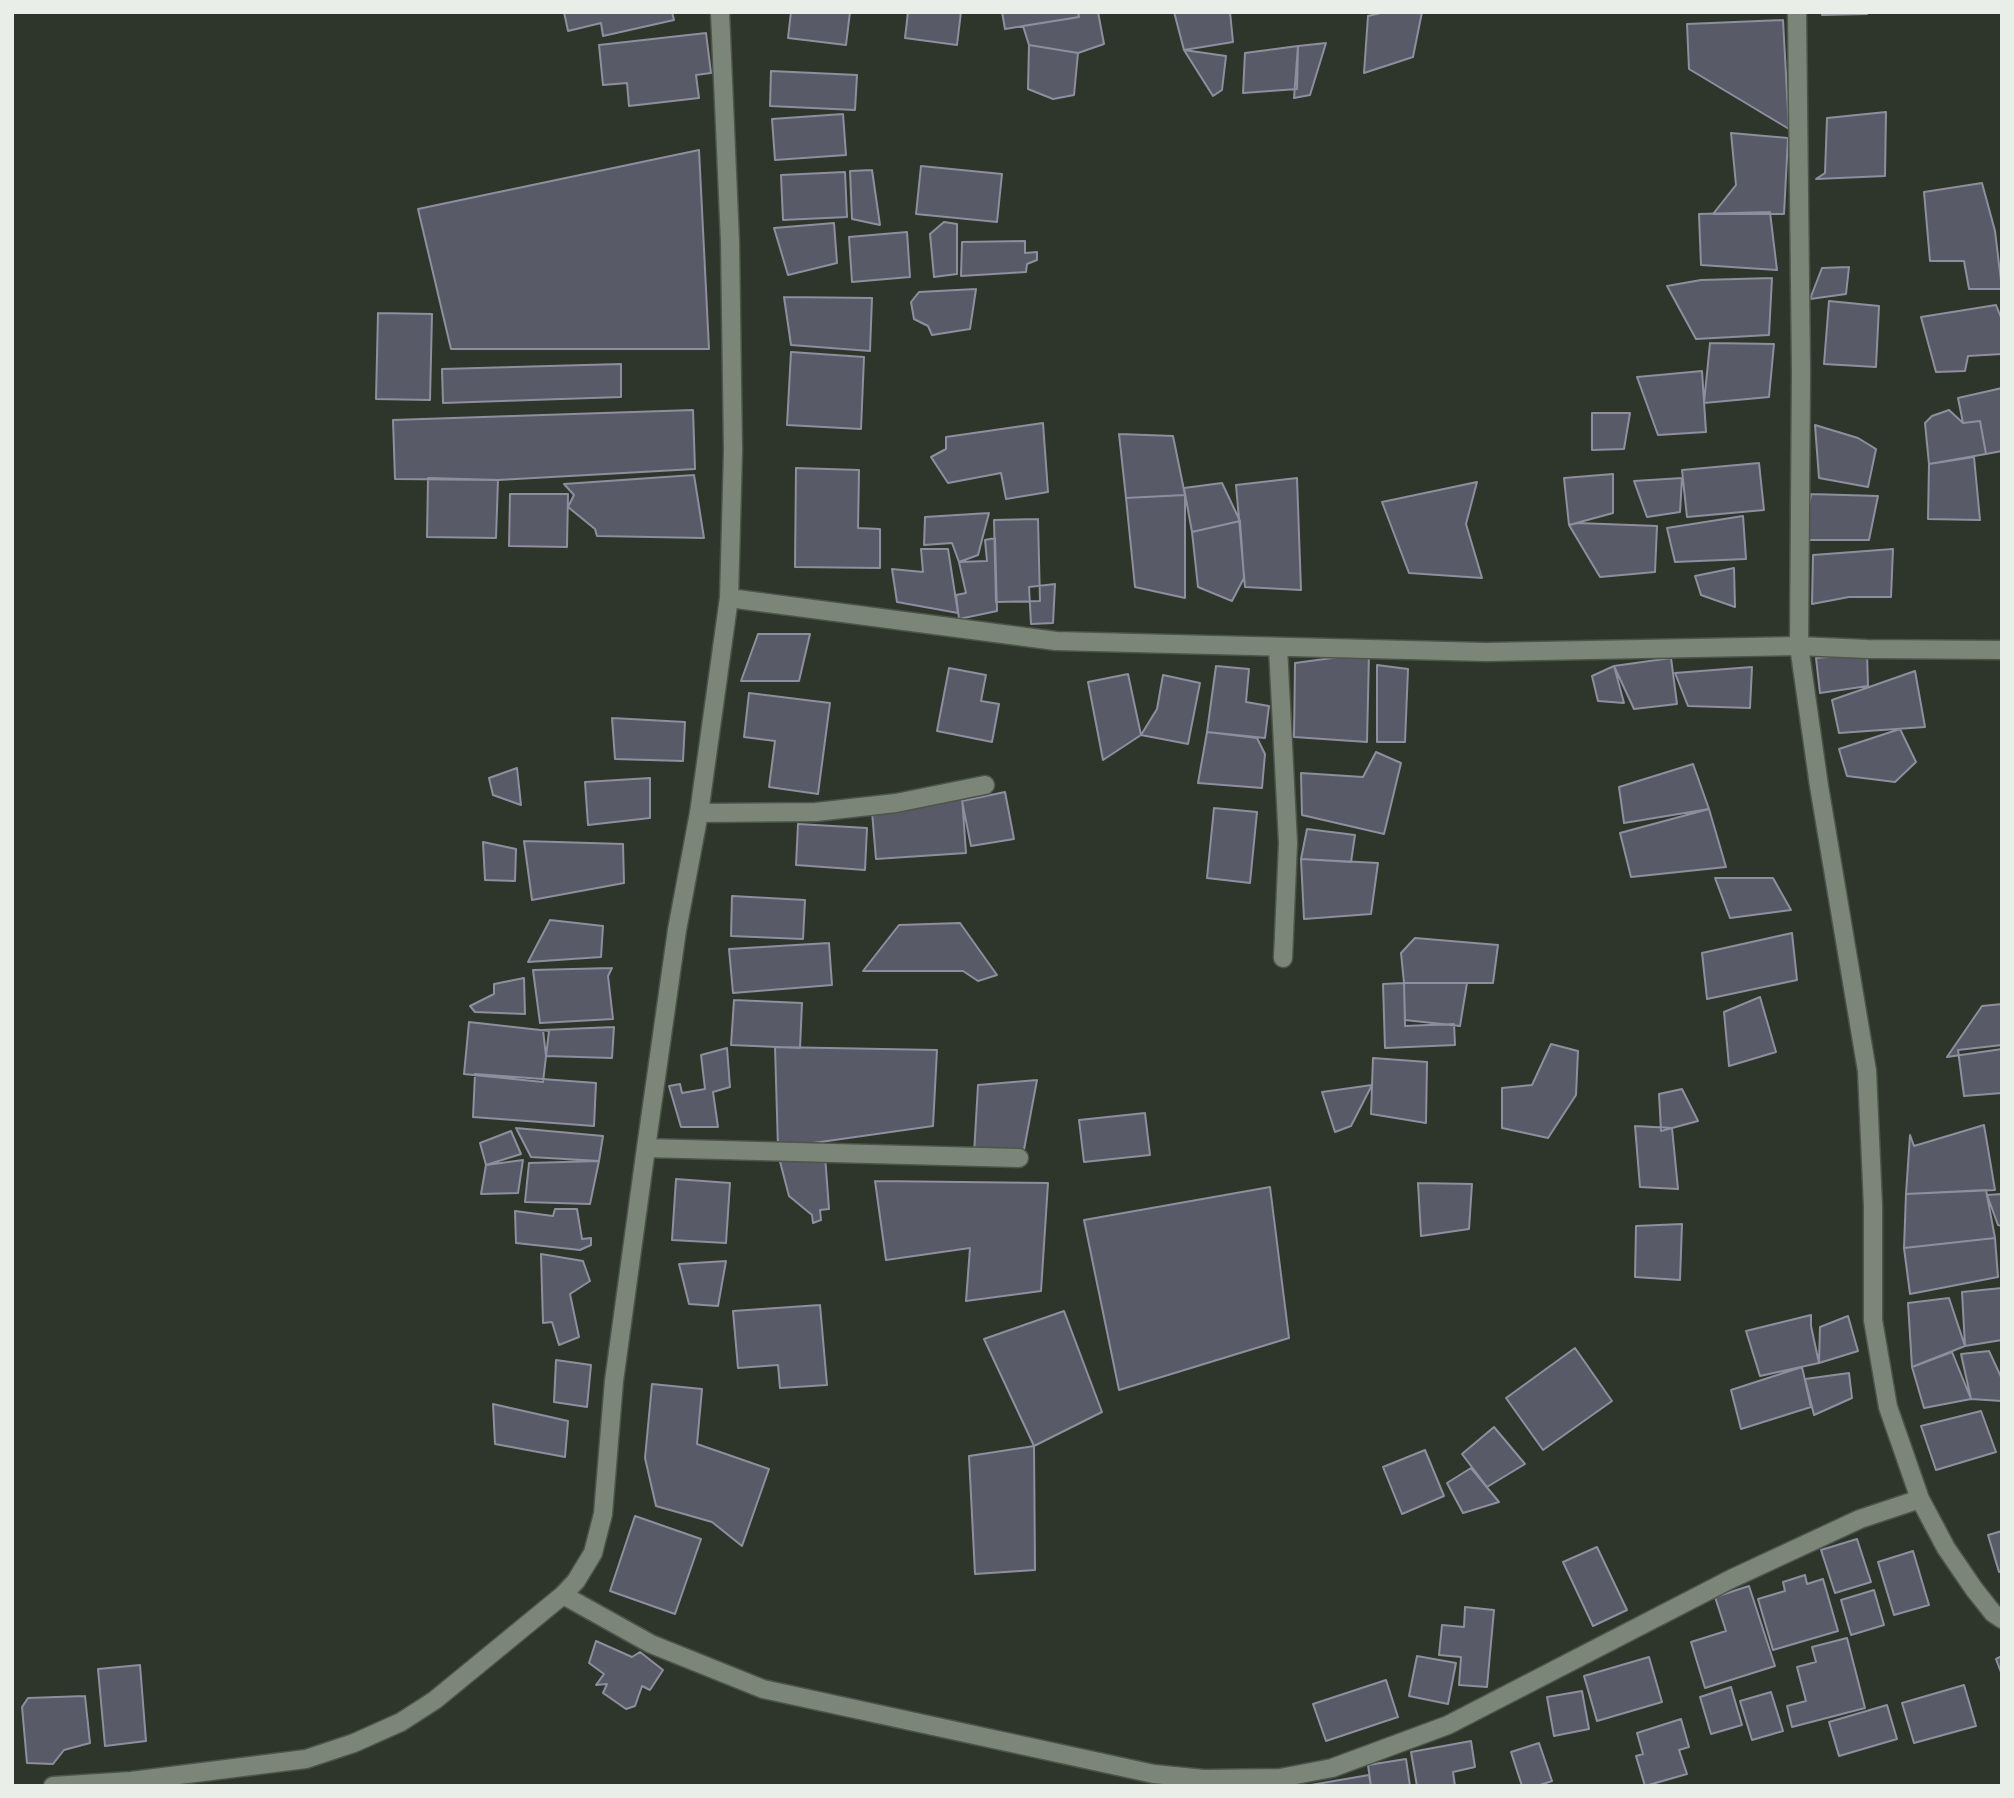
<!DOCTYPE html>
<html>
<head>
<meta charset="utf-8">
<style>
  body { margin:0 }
  #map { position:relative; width:2014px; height:1798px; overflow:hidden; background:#2e362b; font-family:Spectral,serif }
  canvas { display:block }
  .frame { position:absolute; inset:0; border:14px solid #e9efe8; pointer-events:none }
</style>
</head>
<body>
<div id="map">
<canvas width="2014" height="1798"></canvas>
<div class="frame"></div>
</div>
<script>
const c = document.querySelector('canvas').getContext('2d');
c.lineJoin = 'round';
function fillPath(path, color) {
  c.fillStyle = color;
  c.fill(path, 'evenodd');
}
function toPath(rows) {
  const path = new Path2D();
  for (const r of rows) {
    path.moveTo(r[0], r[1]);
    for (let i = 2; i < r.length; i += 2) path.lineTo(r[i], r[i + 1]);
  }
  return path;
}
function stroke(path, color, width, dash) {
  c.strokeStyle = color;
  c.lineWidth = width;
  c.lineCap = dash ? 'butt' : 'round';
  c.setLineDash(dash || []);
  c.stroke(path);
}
const building = toPath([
  [564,12,672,12,674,20,603,36,601,23,568,31,564,12],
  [791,12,850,12,846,45,788,38,791,12],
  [908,12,961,12,957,45,905,38,908,12],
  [1002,12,1078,12,1079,17,1005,29,1002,12],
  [1078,12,1098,12,1104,44,1078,53,1029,45,1023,26,1079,17,1078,12],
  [1174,12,1230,12,1233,42,1184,50,1174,12],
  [1385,12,1422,12,1413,57,1364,73,1368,16,1385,12],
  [1822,12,1866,12,1867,14,1822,15,1822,12],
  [1783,20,1789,129,1689,69,1687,24,1783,20],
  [706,33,711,73,696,75,699,98,629,106,627,83,603,85,599,45,706,33],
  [1326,43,1310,95,1294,98,1298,46,1326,43],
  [1029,45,1078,53,1074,95,1053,99,1028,89,1029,45],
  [1298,46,1297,89,1243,93,1245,53,1298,46],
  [1184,50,1226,56,1222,90,1213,96,1184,50],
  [771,71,857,75,855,110,770,106,771,71],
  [1886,112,1885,176,1816,179,1825,173,1827,118,1886,112],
  [843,114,846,155,775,160,772,119,843,114],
  [1731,133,1788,138,1784,214,1713,214,1736,185,1731,133],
  [699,150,709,349,451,349,418,209,699,150],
  [921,166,1002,174,997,222,916,214,921,166],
  [872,170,880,225,852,219,850,171,872,170],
  [845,172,847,217,783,220,781,175,845,172],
  [1982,183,1995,231,2002,289,1969,289,1964,261,1930,261,1924,192,1982,183],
  [1770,212,1777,270,1701,265,1699,214,1770,212],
  [944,222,957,224,957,274,934,277,930,234,944,222],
  [834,223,837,263,788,275,774,228,834,223],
  [907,232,910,277,852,282,849,237,907,232],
  [1025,241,1025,253,1037,252,1037,260,1027,264,1026,272,961,276,962,242,1025,241],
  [1849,267,1846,294,1810,299,1822,268,1849,267],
  [1772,278,1769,335,1696,339,1667,286,1701,280,1772,278],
  [976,289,970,329,932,335,928,326,914,319,911,302,919,292,976,289],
  [784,297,872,298,870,351,791,345,784,297],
  [1829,301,1879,306,1876,367,1824,364,1829,301],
  [1996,305,2002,320,2002,354,1968,356,1965,371,1936,372,1921,317,1996,305],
  [378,313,432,314,430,400,376,399,378,313],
  [1710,343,1774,344,1769,397,1704,403,1710,343],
  [791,352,864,357,861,429,787,425,791,352],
  [621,364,621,397,443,403,442,369,621,364],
  [1702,371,1706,432,1658,435,1637,377,1702,371],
  [2002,388,2002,451,1986,454,1980,421,1963,423,1958,398,2002,388],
  [693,410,695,469,498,480,395,479,393,420,693,410],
  [1949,410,1963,423,1980,421,1986,454,1929,464,1925,423,1932,416,1949,410],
  [1592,413,1630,413,1624,449,1592,450,1592,413],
  [1043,423,1048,492,1006,499,1001,473,948,483,931,457,946,449,946,437,1043,423],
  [1815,425,1858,438,1876,449,1868,487,1819,478,1815,425],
  [1119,434,1173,436,1185,495,1126,498,1119,434],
  [1974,457,1980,520,1928,519,1929,464,1974,457],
  [1759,463,1764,510,1687,517,1682,470,1759,463],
  [796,468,859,470,858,528,880,529,880,568,795,567,796,468],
  [1613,474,1613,513,1569,525,1564,478,1613,474],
  [694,475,704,538,597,536,595,529,568,507,574,495,564,484,694,475],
  [428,478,498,480,496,538,427,537,428,478],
  [1297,478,1301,590,1245,587,1236,485,1297,478],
  [1682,478,1680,512,1647,517,1634,481,1682,478],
  [1477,482,1466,524,1482,578,1409,573,1382,502,1477,482],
  [1222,483,1240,521,1192,532,1184,488,1222,483],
  [510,494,568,494,567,547,509,546,510,494],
  [1811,494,1878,496,1869,540,1803,540,1811,494],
  [1185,495,1185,598,1135,587,1126,498,1185,495],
  [989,513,978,555,959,562,952,543,924,545,925,517,989,513],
  [1743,516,1746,559,1675,562,1667,528,1743,516],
  [1038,519,1040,601,996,602,994,520,1038,519],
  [1240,521,1244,578,1232,601,1198,587,1192,532,1240,521],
  [1578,523,1657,526,1655,572,1600,577,1569,525,1578,523],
  [995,538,997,611,959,619,956,595,966,593,959,562,987,561,985,540,995,538],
  [921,549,948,549,958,613,897,602,892,569,923,572,921,549],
  [1893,549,1891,597,1849,597,1812,604,1813,555,1893,549],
  [1734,568,1735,607,1701,595,1695,576,1734,568],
  [1055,584,1053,623,1031,624,1029,587,1055,584],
  [758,634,810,634,799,681,741,681,758,634],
  [1369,653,1367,742,1294,737,1295,663,1369,653],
  [1867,653,1868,686,1820,693,1816,658,1867,653],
  [1671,658,1677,704,1634,709,1614,666,1671,658],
  [1377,665,1408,669,1405,742,1377,742,1377,665],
  [1216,666,1249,669,1246,702,1269,706,1265,738,1207,732,1216,666],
  [1614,666,1624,703,1598,701,1592,676,1614,666],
  [1752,667,1750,708,1688,706,1675,673,1752,667],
  [949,668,986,675,981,701,999,704,992,742,937,731,949,668],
  [1915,671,1925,727,1839,733,1832,700,1915,671],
  [1128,674,1141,735,1103,760,1088,682,1128,674],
  [1163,675,1200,683,1188,744,1141,735,1157,709,1163,675],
  [749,693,830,703,818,794,769,787,775,741,744,737,749,693],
  [612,718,685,722,683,761,615,759,612,718],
  [1900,729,1916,762,1895,782,1847,776,1839,749,1900,729],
  [1207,732,1257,738,1265,754,1262,788,1198,783,1207,732],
  [1376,752,1401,763,1384,834,1302,815,1301,773,1363,777,1376,752],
  [1693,764,1709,809,1624,823,1619,787,1693,764],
  [517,768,521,805,493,795,489,778,517,768],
  [650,778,650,818,588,825,585,782,650,778],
  [961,783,966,853,876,859,871,800,961,783],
  [1005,792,1014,839,971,846,962,801,1005,792],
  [1214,808,1257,812,1250,883,1207,878,1214,808],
  [1709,809,1726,867,1631,877,1620,833,1709,809],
  [798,824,867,828,865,870,796,865,798,824],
  [1307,829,1355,835,1351,862,1301,859,1307,829],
  [524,841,623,844,624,883,532,900,524,841],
  [483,842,516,849,515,881,485,880,483,842],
  [1301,859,1378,863,1371,914,1304,919,1301,859],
  [1715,878,1773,878,1791,910,1730,918,1715,878],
  [732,896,805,900,803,939,731,936,732,896],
  [550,920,603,926,601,957,528,962,550,920],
  [960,923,997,975,978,981,963,971,863,971,899,925,960,923],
  [1792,933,1797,980,1707,999,1702,953,1792,933],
  [1415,938,1498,945,1493,983,1404,983,1401,953,1415,938],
  [829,943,832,985,733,993,729,949,829,943],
  [612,968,608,976,613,1019,540,1023,533,970,612,968],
  [524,978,525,1014,475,1012,470,1006,494,994,494,984,524,978],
  [1404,983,1467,983,1460,1026,1405,1020,1404,983],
  [1404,983,1405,1026,1454,1024,1455,1045,1385,1048,1383,984,1404,983],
  [1760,997,1776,1052,1729,1066,1724,1012,1760,997],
  [734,1000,802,1003,800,1048,731,1045,734,1000],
  [2002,1004,2002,1049,1947,1057,1982,1006,2002,1004],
  [469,1022,549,1031,543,1082,464,1074,469,1022],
  [614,1027,612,1058,546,1056,543,1030,614,1027],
  [1551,1044,1578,1051,1576,1095,1548,1138,1502,1128,1502,1088,1532,1085,1551,1044],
  [2002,1045,2002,1093,1964,1096,1958,1050,2002,1045],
  [775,1047,937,1050,933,1126,778,1148,775,1047],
  [727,1048,730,1087,713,1092,718,1127,681,1127,669,1086,680,1084,682,1093,705,1089,701,1055,727,1048],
  [1373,1058,1427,1062,1426,1123,1371,1114,1373,1058],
  [475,1074,596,1083,594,1126,473,1117,475,1074],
  [1037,1080,1023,1155,974,1154,978,1085,1037,1080],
  [1372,1085,1351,1126,1335,1132,1322,1092,1372,1085],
  [1682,1089,1698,1121,1661,1131,1659,1094,1682,1089],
  [1145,1113,1150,1155,1084,1162,1079,1120,1145,1113],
  [1984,1125,1995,1190,1906,1194,1910,1135,1914,1146,1984,1125],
  [1635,1126,1672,1128,1678,1189,1640,1187,1635,1126],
  [516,1128,603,1136,599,1161,531,1157,516,1128],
  [511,1131,521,1154,486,1165,480,1143,511,1131],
  [824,1142,829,1209,820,1210,821,1220,813,1223,812,1215,789,1196,778,1154,824,1142],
  [523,1160,518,1193,481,1194,486,1165,523,1160],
  [599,1161,590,1204,525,1202,529,1163,599,1161],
  [676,1179,730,1183,726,1243,672,1240,676,1179],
  [875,1181,1048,1183,1041,1291,966,1301,970,1248,886,1260,875,1181],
  [1418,1183,1472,1184,1469,1229,1421,1236,1418,1183],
  [1270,1187,1289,1338,1119,1390,1084,1220,1270,1187],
  [1986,1190,1995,1238,1904,1248,1906,1194,1986,1190],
  [2002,1194,2002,1226,1998,1225,1987,1195,2002,1194],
  [555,1209,577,1209,582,1239,591,1238,591,1245,580,1250,516,1243,515,1211,553,1216,555,1209],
  [1682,1224,1680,1280,1635,1277,1636,1226,1682,1224],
  [1995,1238,1998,1277,1910,1294,1904,1248,1995,1238],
  [541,1254,583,1261,590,1281,570,1294,579,1337,559,1345,552,1322,543,1323,541,1254],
  [726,1261,718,1306,689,1304,679,1264,726,1261],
  [2002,1288,2002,1340,1965,1346,1962,1292,2002,1288],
  [1949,1298,1965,1346,1912,1367,1908,1303,1949,1298],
  [820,1305,827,1385,780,1388,778,1365,738,1368,733,1311,820,1305],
  [1064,1311,1102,1412,1034,1446,984,1339,1064,1311],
  [1811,1315,1811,1326,1819,1363,1760,1376,1746,1331,1811,1315],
  [1848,1316,1858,1351,1819,1363,1820,1327,1848,1316],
  [1575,1348,1612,1401,1543,1450,1506,1398,1575,1348],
  [1989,1351,2002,1379,2002,1401,1971,1399,1961,1354,1989,1351],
  [1952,1352,1971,1399,1924,1408,1912,1367,1952,1352],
  [556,1360,591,1365,587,1407,554,1402,556,1360],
  [1802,1367,1811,1407,1741,1429,1731,1390,1802,1367],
  [1849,1373,1852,1398,1814,1415,1805,1379,1849,1373],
  [652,1384,702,1389,697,1444,769,1469,742,1546,712,1522,656,1506,645,1458,652,1384],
  [493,1404,568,1421,565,1457,495,1444,493,1404],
  [1981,1411,1996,1452,1936,1470,1921,1426,1981,1411],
  [1494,1427,1525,1464,1487,1487,1462,1454,1494,1427],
  [1034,1446,1035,1570,975,1574,969,1456,1034,1446],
  [1425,1450,1444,1496,1402,1514,1383,1467,1425,1450],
  [1471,1468,1499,1502,1463,1513,1447,1483,1471,1468],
  [635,1516,701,1539,675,1614,610,1591,635,1516],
  [2002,1531,2002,1571,1999,1572,1988,1535,2002,1531],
  [1857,1539,1871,1582,1835,1593,1821,1550,1857,1539],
  [1597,1547,1627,1610,1593,1626,1563,1562,1597,1547],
  [1913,1551,1929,1605,1894,1615,1878,1562,1913,1551],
  [1805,1575,1807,1584,1823,1579,1838,1631,1773,1650,1758,1599,1785,1591,1783,1582,1805,1575],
  [1749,1586,1775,1666,1705,1688,1691,1642,1726,1631,1715,1597,1749,1586],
  [1874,1590,1884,1625,1851,1635,1841,1600,1874,1590],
  [1465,1607,1494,1610,1487,1687,1459,1685,1461,1657,1439,1655,1442,1625,1464,1627,1465,1607],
  [1847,1638,1865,1708,1792,1727,1787,1706,1806,1701,1797,1667,1816,1662,1812,1647,1847,1638],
  [596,1641,632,1657,640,1652,663,1670,650,1690,642,1686,635,1706,626,1709,603,1693,607,1684,596,1685,604,1674,589,1663,596,1641],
  [1417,1656,1456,1663,1448,1704,1409,1696,1417,1656],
  [2002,1656,2002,1675,1996,1659,2002,1656],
  [1649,1657,1662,1702,1597,1721,1584,1676,1649,1657],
  [140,1665,146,1741,105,1746,98,1669,140,1665],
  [1386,1680,1398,1717,1326,1741,1313,1704,1386,1680],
  [1964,1685,1976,1726,1914,1743,1902,1703,1964,1685],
  [1731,1687,1742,1725,1711,1734,1700,1697,1731,1687],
  [1582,1691,1589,1729,1554,1736,1547,1697,1582,1691],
  [1771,1692,1783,1731,1752,1740,1740,1701,1771,1692],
  [85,1696,90,1743,64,1750,53,1764,27,1763,22,1707,28,1698,85,1696],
  [1887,1705,1897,1739,1839,1756,1829,1722,1887,1705],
  [1681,1719,1689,1747,1679,1750,1687,1774,1645,1786,1636,1756,1643,1754,1637,1733,1681,1719],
  [1471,1741,1475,1767,1453,1772,1455,1786,1417,1786,1411,1752,1471,1741],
  [1539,1743,1552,1781,1537,1786,1522,1786,1511,1752,1539,1743],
  [1406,1759,1410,1786,1371,1786,1368,1765,1406,1759],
  [1369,1775,1371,1786,1305,1786,1369,1775]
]);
const minor = toPath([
  [729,598,1056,641,1486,652,1799,646,1867,649,2002,650],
  [1278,647,1288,843,1283,958],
  [699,813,816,812,896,803,985,785],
  [646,1148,1019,1158],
  [1920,1499,1946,1548,1974,1589,1993,1613,2002,1619],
  [563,1595,651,1644,763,1689,1154,1774,1204,1779,1280,1778,1332,1768,1448,1725,1731,1579,1860,1519,1920,1499,1888,1407,1873,1320,1873,1206,1867,1071,1819,786,1799,646,1801,372,1797,12],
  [53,1786,131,1781,306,1759,354,1743,401,1722,435,1700,563,1595,576,1581,593,1553,603,1514,614,1381,646,1148,677,930,699,813,729,598,733,451,730,241,720,12]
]);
fillPath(building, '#595a68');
stroke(building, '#8e8f9e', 2);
stroke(minor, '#4d544a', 21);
stroke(minor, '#7b8578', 18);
</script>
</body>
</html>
